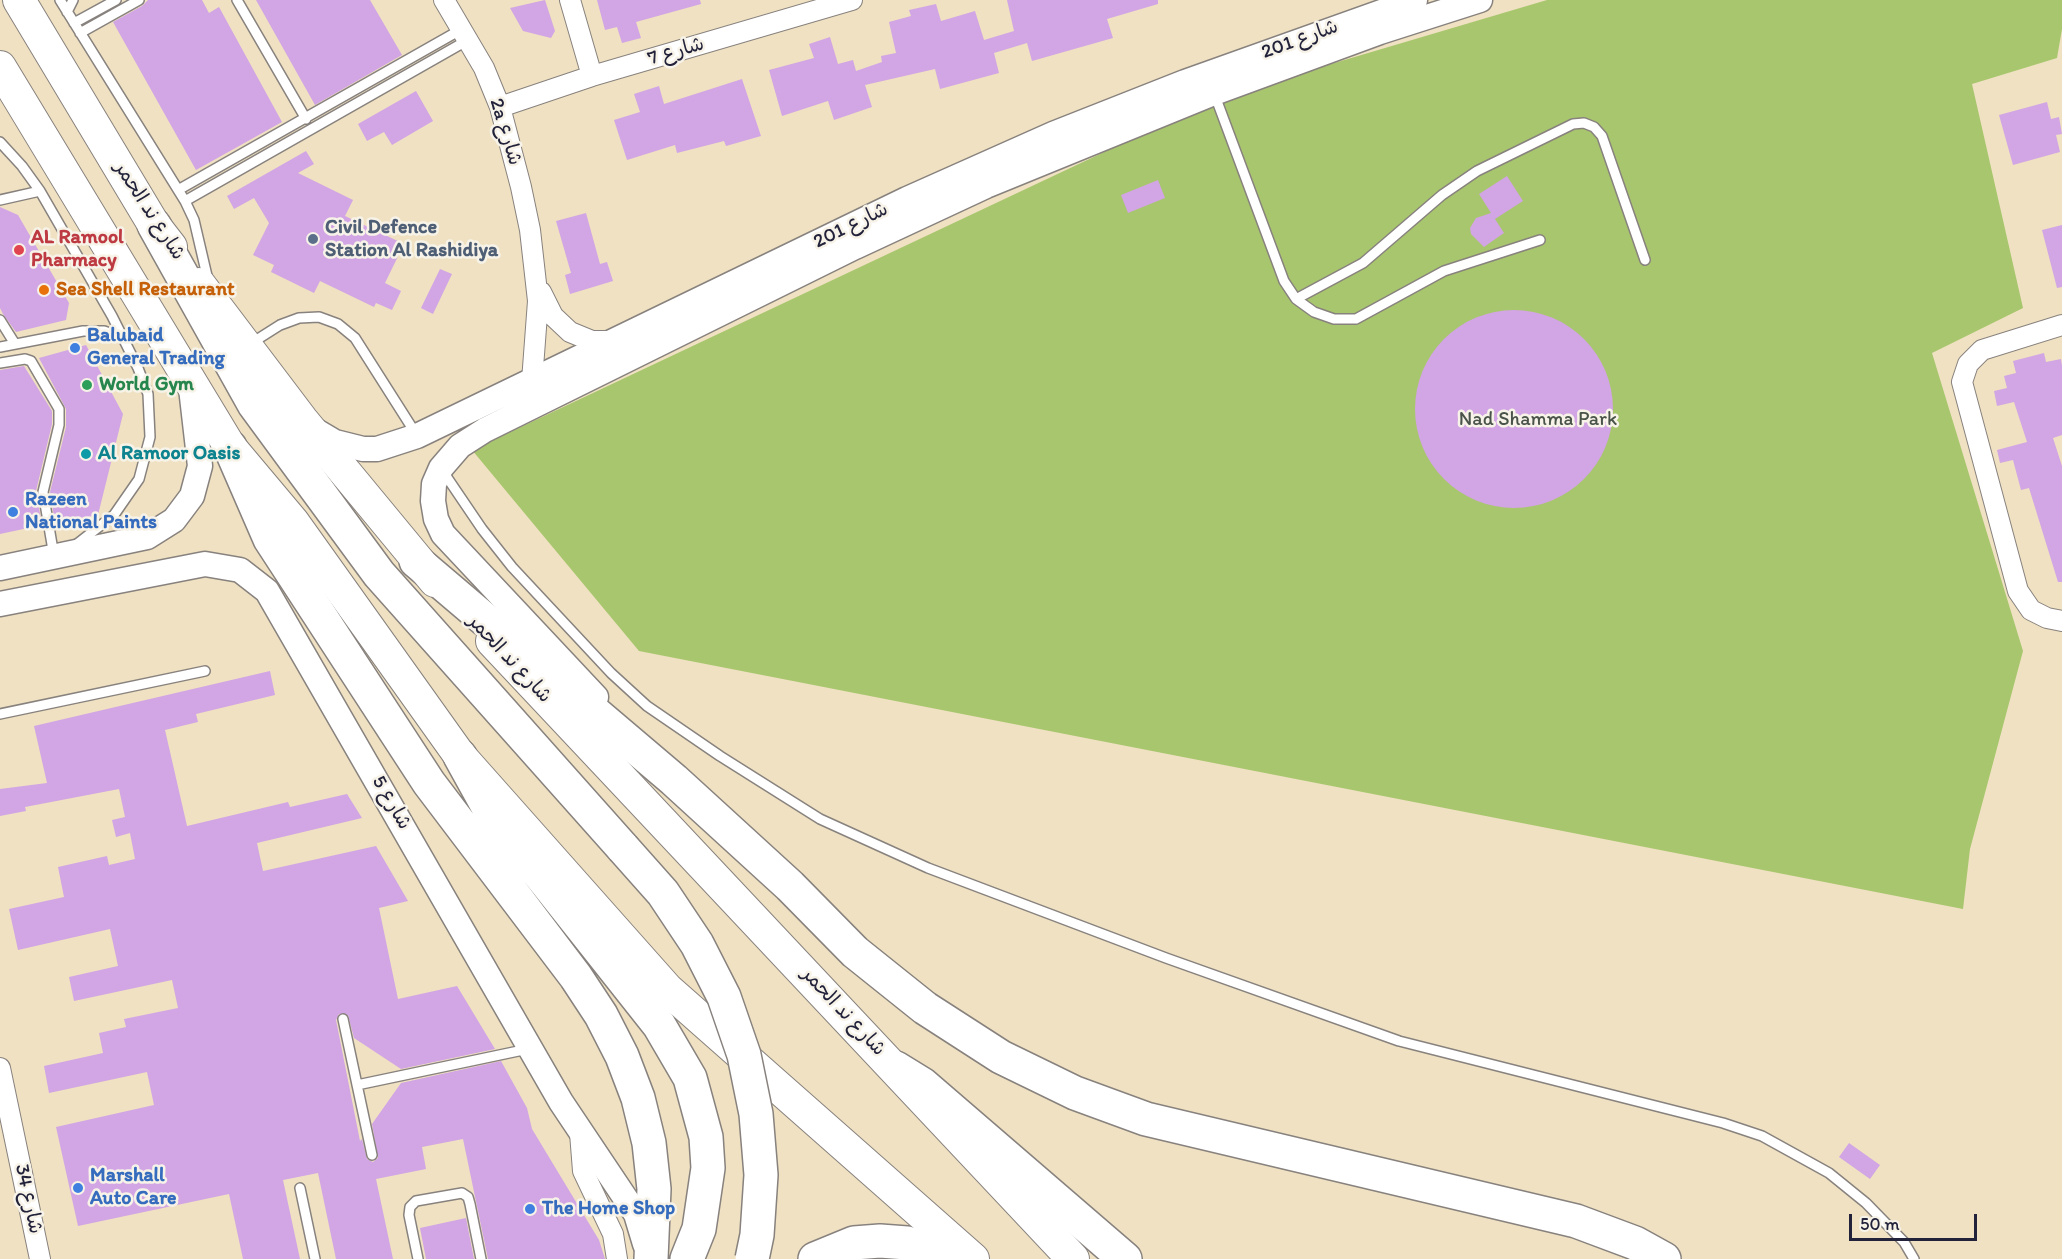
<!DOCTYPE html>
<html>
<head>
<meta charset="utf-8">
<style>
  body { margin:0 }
  #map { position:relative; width:2062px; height:1259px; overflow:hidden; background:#efe1c2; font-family:Itim,sans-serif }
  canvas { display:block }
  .scale { position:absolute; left:1849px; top:1214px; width:128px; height:27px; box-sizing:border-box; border:3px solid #22223b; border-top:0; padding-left:8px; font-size:18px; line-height:21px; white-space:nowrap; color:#22223b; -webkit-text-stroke:4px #f7f3e8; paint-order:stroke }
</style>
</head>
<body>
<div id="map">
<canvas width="2062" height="1259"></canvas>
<div class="scale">50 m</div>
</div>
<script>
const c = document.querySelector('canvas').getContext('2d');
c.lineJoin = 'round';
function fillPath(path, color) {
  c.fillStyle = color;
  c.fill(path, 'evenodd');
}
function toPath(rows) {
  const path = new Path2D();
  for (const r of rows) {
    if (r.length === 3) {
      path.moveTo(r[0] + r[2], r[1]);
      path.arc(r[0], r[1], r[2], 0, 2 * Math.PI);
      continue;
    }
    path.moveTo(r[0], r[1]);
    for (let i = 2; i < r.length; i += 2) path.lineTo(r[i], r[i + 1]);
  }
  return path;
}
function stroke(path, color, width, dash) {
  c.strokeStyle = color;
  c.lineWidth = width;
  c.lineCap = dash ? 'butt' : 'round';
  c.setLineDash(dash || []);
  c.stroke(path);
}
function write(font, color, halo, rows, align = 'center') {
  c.font = font + ' Itim,"Playpen Sans Arabic",sans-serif';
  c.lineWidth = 5;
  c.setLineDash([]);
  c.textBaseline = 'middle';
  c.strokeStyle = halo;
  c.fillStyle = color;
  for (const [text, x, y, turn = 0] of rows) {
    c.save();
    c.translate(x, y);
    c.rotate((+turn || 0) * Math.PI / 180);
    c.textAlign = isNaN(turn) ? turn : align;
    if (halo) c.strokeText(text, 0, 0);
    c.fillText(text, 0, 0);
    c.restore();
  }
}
const green = toPath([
  [1547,0,2062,0,2062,29,2057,58,1972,84,2023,308,1932,353,2023,651,1970,849,1963,909,639,651,472,450,1223,96]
]);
const building = toPath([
  [148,0,202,0,209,13,219,7,282,122,196,170,113,22,142,6],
  [256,0,370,0,402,55,315,105],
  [545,0,555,31,551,38,523,31,510,8],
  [597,0,700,0,701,4,636,22,641,38,622,43,617,27,605,30],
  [1007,0,1158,0,1158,4,1107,19,1113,38,1032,61,1027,43,994,53,999,73,940,89,935,69,865,85,872,107,834,120,828,101,782,116,769,70,814,58,809,44,830,37,838,64,853,60,856,71,882,62,881,56,896,53,889,22,911,16,909,10,936,4,941,21,975,11,984,40,1014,31],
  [742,79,761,136,726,146,724,141,677,153,675,145,627,160,614,120,640,112,634,94,659,86,664,104],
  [416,91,433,121,392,145,384,132,367,141,358,124],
  [2047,102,2051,119,2059,117,2062,134,2056,135,2060,152,2013,165,1999,115],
  [306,151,314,164,298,173,353,200,345,216,404,244,385,283,401,291,392,310,376,303,374,307,320,281,314,293,271,272,274,265,253,255,269,223,254,198,234,209,227,196],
  [1507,176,1523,201,1495,219,1504,233,1484,247,1471,234,1470,228,1476,218,1491,213,1479,194],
  [1158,180,1165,198,1128,213,1121,195],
  [0,207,18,215,69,303,66,320,16,332,3,314,0,308],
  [586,213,600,264,607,262,613,281,570,294,565,275,571,273,556,221],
  [2062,225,2062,287,2057,288,2042,230],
  [440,269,452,274,433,314,421,308],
  [1514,409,99],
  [86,345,123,414,98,515,55,523,50,492,66,427,66,409,39,358],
  [2044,353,2046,362,2061,359,2062,366,2062,435,2053,438,2062,466,2062,582,2058,582,2029,488,2021,490,2013,460,2000,463,1997,450,2027,442,2014,402,1997,406,1994,391,2007,388,2004,376,2016,373,2013,361],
  [24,366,52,411,52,424,36,491,42,525,0,534,0,370],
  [270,671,275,695,196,714,198,722,165,730,187,826,288,802,290,807,347,794,362,818,257,843,263,871,376,846,408,901,379,908,398,999,457,986,495,1049,401,1069,354,1038,348,1015,339,1014,336,1020,360,1141,362,1139,367,1159,373,1162,378,1158,372,1124,401,1083,501,1061,527,1108,532,1129,599,1240,605,1259,488,1259,463,1139,422,1147,426,1169,376,1179,393,1259,336,1259,318,1173,283,1180,300,1259,243,1259,229,1194,78,1226,56,1127,154,1105,147,1072,49,1093,44,1066,103,1053,99,1033,126,1027,124,1019,178,1008,172,980,74,1001,69,977,118,966,110,929,18,950,9,909,64,897,58,867,107,856,109,865,135,859,130,833,116,837,112,820,125,817,119,789,25,807,26,811,0,816,0,789,47,783,34,726],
  [1849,1143,1880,1165,1870,1179,1839,1157],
  [466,1218,474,1259,426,1259,420,1228]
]);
const service = toPath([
  [60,0,185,201,194,220,208,280],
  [237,0,306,119],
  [67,12,73,0],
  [74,23,116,0],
  [80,33,139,0],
  [1214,93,1284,281,1296,299,1314,312,1334,319,1356,319,1444,271,1540,240],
  [0,142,22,166,40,191,112,316,138,368,148,394,150,437,139,479,114,515,77,544],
  [178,190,462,29],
  [0,200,40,191],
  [185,201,468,40],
  [1296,299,1363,263,1442,195,1477,171,1573,124,1584,123,1594,127,1602,136,1645,260],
  [0,320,15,344],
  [250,344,280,325,299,318,319,317,338,324,355,338,416,434],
  [0,347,83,331,104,331,124,338],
  [0,363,25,359,31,361,59,409,59,425,43,492,54,556],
  [442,470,482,529,512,567,611,673,647,706,720,756,820,819,928,868,1166,958,1399,1041,1723,1123,1762,1136,1829,1173,1866,1203,1904,1242,1914,1259],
  [0,714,205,671],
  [343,1019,372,1155],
  [357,1085,528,1049],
  [300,1188,315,1259],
  [418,1259,409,1215,410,1207,416,1201,462,1193,468,1197,470,1204,481,1259]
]);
const minor = toPath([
  [444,0,484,68,500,107,521,187,530,230,538,301,532,381],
  [570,0,592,76],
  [500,107,592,76,852,0],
  [541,292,553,316,570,332,592,341,614,341],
  [2062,325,1982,350,1968,364,1962,382,2018,591,2031,610,2047,618,2062,621],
  [0,1068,40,1259],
  [580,1133,583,1171,613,1234,617,1259]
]);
const tertiary = toPath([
  [313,429,335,442,363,449,377,449,417,436,907,199,1053,134,1185,82,1415,0],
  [0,568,147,537,174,520,192,496,200,466,191,388],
  [0,604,205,564,240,570,267,591,561,1102,636,1214,645,1244],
  [596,697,443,534,436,519,433,501,434,484,441,468,460,446,485,430,855,247,986,186,1214,93,1380,32,1480,0]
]);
const primary = toPath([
  [19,0,154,225,171,247],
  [0,67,230,447,293,522,460,756,667,989,973,1259],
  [199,284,302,420,435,581],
  [492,641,1073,1259]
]);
const motorway = toPath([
  [154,225,254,404,379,574,623,848],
  [230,447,270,539,429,783,576,977,601,1015,622,1056,638,1098,649,1143,654,1189,651,1259],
  [416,561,674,780,790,886,855,952,925,1008,1001,1057,1075,1093,1146,1119,1576,1221,1635,1243,1664,1259],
  [460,756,492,814,659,1025,690,1078,706,1137,708,1168,699,1229,687,1259],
  [896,1068,922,1084,1125,1259],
  [815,1259,854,1243,880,1241,907,1243,932,1251,946,1259]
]);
const motorwayBridge = toPath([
  [623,848,663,893,697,944,724,997,744,1055,756,1114,761,1175,757,1235,752,1259]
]);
const markers = [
  [313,239,6,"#5c6f8a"],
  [19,250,6,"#e0444e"],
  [44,290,6,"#e8710a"],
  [75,348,6,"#3f7fe0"],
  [87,385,6,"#2e9e5b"],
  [86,454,6,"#0f9aa8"],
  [13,512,6,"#3f7fe0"],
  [78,1188,6,"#3f7fe0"],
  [530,1209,6,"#3f7fe0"]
];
const streetNames = [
  ["شارع 201",1300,40,-20],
  ["شارع 7",676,52,-16],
  ["2a شارع",505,132,73],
  ["شارع ند الحمر",149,211,57],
  ["شارع 201",851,226,-26],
  ["شارع ند الحمر",509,659,47],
  ["شارع 5",391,803,60],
  ["شارع ند الحمر",843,1012,47],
  ["شارع 34",28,1199,78]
];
const serviceNames = [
  ["Civil Defence",325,228],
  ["Station Al Rashidiya",325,251]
];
const healthNames = [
  ["AL Ramool",31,238],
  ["Pharmacy",31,261]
];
const foodNames = [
  ["Sea Shell Restaurant",56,290]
];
const shopNames = [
  ["Balubaid",87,336],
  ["General Trading",87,359],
  ["Razeen",25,500],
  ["National Paints",25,523],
  ["Marshall",90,1176],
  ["Auto Care",90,1199],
  ["The Home Shop",542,1209]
];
const leisureNames = [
  ["World Gym",99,385]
];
const parkNames = [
  ["Nad Shamma Park",1538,420]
];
const cultureNames = [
  ["Al Ramoor Oasis",98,454]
];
fillPath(green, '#a8c66d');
fillPath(building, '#d2a5e4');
stroke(service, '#88827e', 12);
stroke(minor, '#88827e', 22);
stroke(tertiary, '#88827e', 27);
stroke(primary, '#88827e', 34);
stroke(motorway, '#88827e', 36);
stroke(service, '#fff', 9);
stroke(minor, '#fff', 20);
stroke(tertiary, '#fff', 24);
stroke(primary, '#fff', 32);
stroke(motorway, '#fff', 33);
stroke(motorwayBridge, '#88827e', 36, []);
stroke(motorwayBridge, '#fff', 33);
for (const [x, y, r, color] of markers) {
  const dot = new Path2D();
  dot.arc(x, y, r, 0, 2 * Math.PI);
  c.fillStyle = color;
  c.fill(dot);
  stroke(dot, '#f7f3e8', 2);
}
write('20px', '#22223b', '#f7f3e8', streetNames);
write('bold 20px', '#4e5e75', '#f7f3e8', serviceNames, 'left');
write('bold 20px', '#be3a42', '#f7f3e8', healthNames, 'left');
write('bold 20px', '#c56008', '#f7f3e8', foodNames, 'left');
write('bold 20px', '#366cbe', '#f7f3e8', shopNames, 'left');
write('bold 20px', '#27864d', '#f7f3e8', leisureNames, 'left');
write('20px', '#4a534a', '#f7f3e8', parkNames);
write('bold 20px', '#0d838f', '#f7f3e8', cultureNames, 'left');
</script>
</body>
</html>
